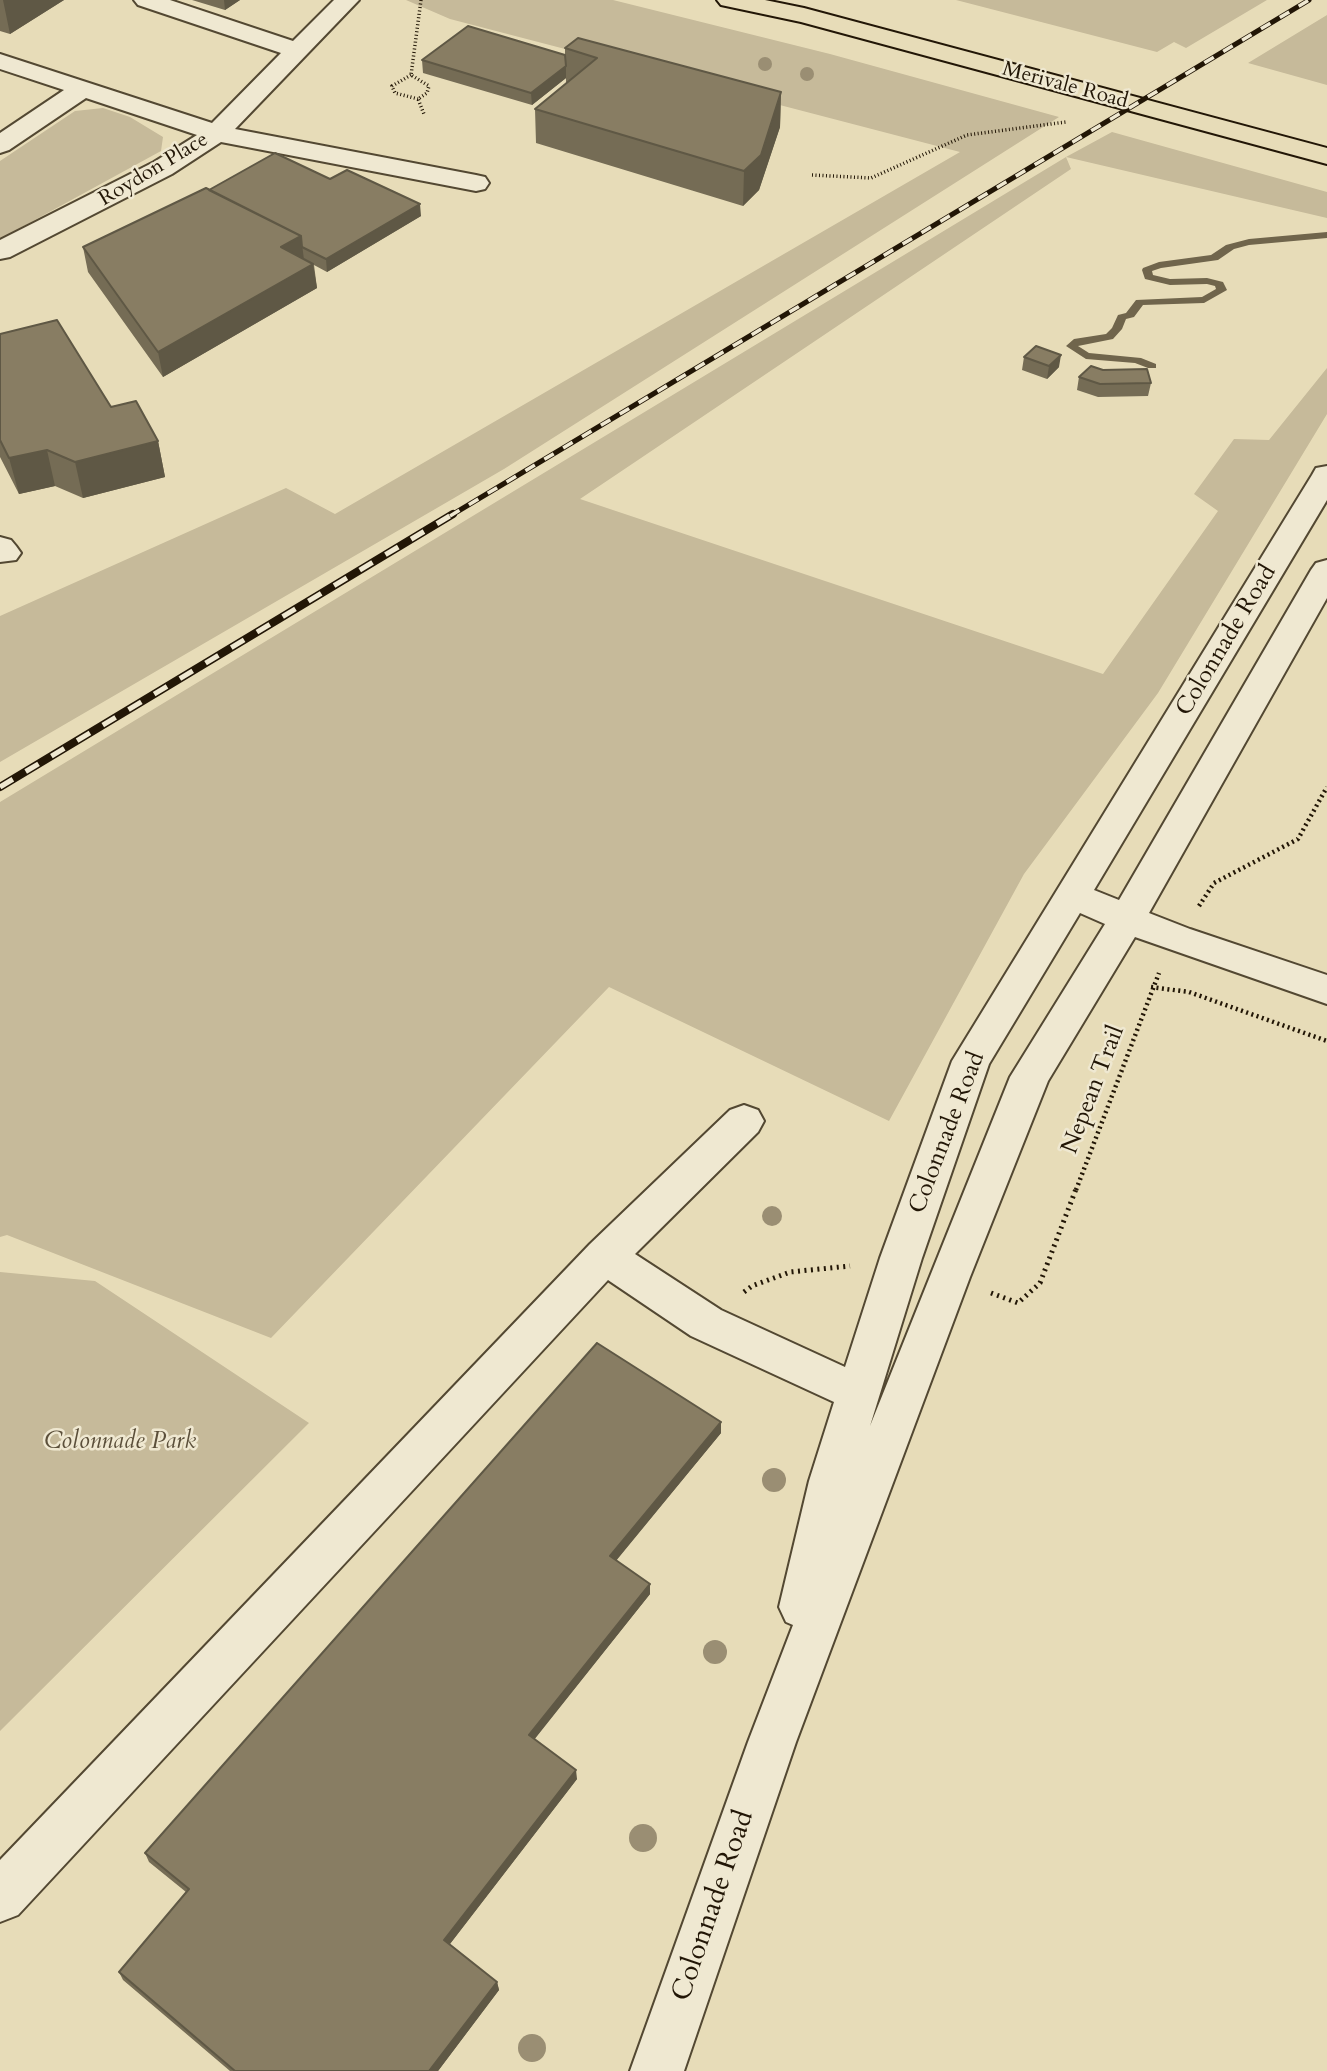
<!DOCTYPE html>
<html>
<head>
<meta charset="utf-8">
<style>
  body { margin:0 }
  canvas { display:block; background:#e7dcb8 }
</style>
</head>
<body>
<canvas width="1327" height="2071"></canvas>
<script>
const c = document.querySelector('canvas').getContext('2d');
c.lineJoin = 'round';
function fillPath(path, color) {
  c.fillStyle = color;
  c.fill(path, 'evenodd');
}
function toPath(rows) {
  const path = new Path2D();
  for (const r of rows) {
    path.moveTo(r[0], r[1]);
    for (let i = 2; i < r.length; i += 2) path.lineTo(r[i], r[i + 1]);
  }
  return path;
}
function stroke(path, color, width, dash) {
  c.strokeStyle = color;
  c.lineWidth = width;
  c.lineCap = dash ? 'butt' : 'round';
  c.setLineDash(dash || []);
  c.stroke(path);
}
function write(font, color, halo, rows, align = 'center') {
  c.font = font + ' Cardo,serif';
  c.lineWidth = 5;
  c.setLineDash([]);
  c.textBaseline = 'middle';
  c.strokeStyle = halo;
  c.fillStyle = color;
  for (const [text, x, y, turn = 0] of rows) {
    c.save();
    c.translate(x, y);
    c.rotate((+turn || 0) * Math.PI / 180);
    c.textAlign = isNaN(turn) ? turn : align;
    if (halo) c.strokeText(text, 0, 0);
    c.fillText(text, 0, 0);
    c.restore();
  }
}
const green = toPath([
  [406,0,613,0,830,54,1059,117,504,469,0,762,0,616,286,488,335,514,960,152,450,19],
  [956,0,1267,0,1186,48,1174,42,1157,52],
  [1327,15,1327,85,1248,63],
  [103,108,130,117,163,137,161,151,0,239,0,161,75,111],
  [1112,132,1327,192,1327,218,1066,157,1071,169,580,499,1103,674,1218,511,1194,494,1234,439,1269,440,1327,368,1327,414,1158,693,1024,874,889,1121,609,987,271,1338,7,1235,0,1237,0,802,1066,157],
  [0,1272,95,1281,309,1423,0,1731]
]);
const stream = toPath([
  [1327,232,1327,238,1249,245,1234,249,1218,260,1161,268,1152,271,1153,275,1170,279,1207,278,1223,282,1227,290,1204,303,1143,305,1134,317,1126,319,1122,329,1113,339,1078,346,1089,353,1141,358,1156,364,1156,368,1148,368,1135,363,1086,359,1066,346,1074,339,1106,334,1112,328,1118,315,1126,313,1136,300,1202,297,1216,289,1215,286,1207,284,1170,285,1145,279,1142,270,1143,268,1159,262,1211,255,1226,245,1249,239,1327,232]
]);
const pathFar2 = toPath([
  [421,0,411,75,429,86,427,93,418,99,424,114],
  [411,75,392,86,395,93,418,99],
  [812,175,871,178,967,135,1066,122]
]);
const pathFar1 = toPath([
  [1199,906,1214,883,1298,839,1327,787],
  [1151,987,1189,992,1327,1041],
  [1076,1190,1159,973]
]);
const path = toPath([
  [744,1292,752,1286,790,1272,850,1266],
  [991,1293,1018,1303,1040,1283,1076,1189]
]);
const minor = toPath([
  [134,0,170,0,293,41,334,0,359,0,235,129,476,175,485,177,489,183,485,189,476,191,221,142,172,174,10,257,0,259,0,240,154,162,197,135,86,98,9,150,0,153,0,133,64,90,0,69,0,54,212,123,281,53,138,5,134,0],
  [1327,466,1327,500,1094,890,1119,900,1311,570,1316,563,1327,560,1327,598,1149,913,1190,929,1327,975,1327,1004,1135,937,1048,1081,970,1277,796,1742,684,2071,630,2071,748,1742,793,1625,786,1622,779,1607,809,1481,834,1402,691,1336,608,1280,18,1915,0,1922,0,1860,590,1244,730,1110,744,1105,758,1110,764,1121,758,1132,635,1254,721,1310,845,1367,880,1258,952,1061,1312,475,1316,468,1327,466],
  [1080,913,1105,924,1010,1077,870,1426,922,1258,989,1064,1080,913],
  [0,537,11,540,16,546,21,553,16,560,0,562,0,537]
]);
const major = toPath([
  [717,0,765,0,804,8,1327,148,1327,164,801,22,721,5,717,0]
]);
const railFar1 = toPath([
  [450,516,1309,0]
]);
const rail = toPath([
  [0,787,453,514]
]);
const trees = [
  [765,64,7],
  [807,74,7],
  [772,1216,10],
  [774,1480,12],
  [715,1652,12],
  [643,1838,14],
  [532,2048,14]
];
const wall = toPath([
  [0,0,64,0,10,34,0,31],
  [192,0,240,0,225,10],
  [565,48,781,92,780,127,759,190,743,206,536,143,535,109,566,83,566,78,532,105,423,73,422,60,565,55],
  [330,179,421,216,327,272,314,265,317,288,163,377,88,272,83,247,209,190],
  [0,334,111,407,158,441,165,477,83,498,55,486,19,494,0,457],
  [1024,357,1059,367,1047,379,1022,370],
  [1103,370,1151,383,1148,396,1098,397,1077,390,1079,377],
  [721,1422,721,1433,616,1560,650,1594,534,1739,577,1779,450,1944,497,1982,499,1990,438,2071,230,2071,123,1980,119,1972,186,1892,149,1862,145,1853]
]);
const shadedWall = toPath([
  [3,0,64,0,10,34],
  [224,0,240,0,225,10],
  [566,66,566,78,532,105,531,93],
  [781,92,780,127,759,190,743,206,744,171],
  [420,204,421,216,327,272,326,259],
  [301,236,304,260,281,247],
  [313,264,317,288,163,377,158,352],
  [1061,355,1059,367,1047,379,1049,366],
  [158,441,165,477,83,498,75,462],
  [47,450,55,486,19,494,9,458],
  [721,1422,721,1433,611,1567,610,1556],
  [650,1584,650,1594,530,1745,529,1735],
  [576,1770,577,1779,446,1949,444,1940],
  [497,1982,499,1990,438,2071,429,2071]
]);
const building = toPath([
  [468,26,565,55,566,66,531,93,422,60,468,26],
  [578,38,781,92,761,155,744,171,535,109,597,58,565,48,578,38],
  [275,153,330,179,347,170,420,204,326,259,302,247,301,236,209,190,275,153],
  [206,188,301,236,281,247,313,264,158,352,83,247,206,188],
  [57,320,111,407,136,401,158,441,75,462,47,450,9,458,0,440,0,334,57,320],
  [1036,346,1061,355,1049,366,1024,357,1036,346],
  [1091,366,1103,370,1147,369,1151,383,1100,384,1079,377,1091,366],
  [597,1343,721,1422,610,1556,650,1584,529,1735,576,1770,444,1940,497,1982,429,2071,235,2071,119,1972,189,1889,145,1853,597,1343]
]);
const farStreetnames = [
  ["Merivale Road",1065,86,15],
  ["Roydon Place",154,170,-31]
];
const streetNames = [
  ["Colonnade Road",1227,641,-59],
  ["Nepean Trail",1094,1090,-69],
  ["Colonnade Road",948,1133,-69]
];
const parkNames = [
  ["Colonnade Park",120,1442]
];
const nearStreetnames = [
  ["Colonnade Road",714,1906,-71]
];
fillPath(green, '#c6ba9a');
fillPath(stream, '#70654c');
stroke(minor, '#534832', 4);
stroke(major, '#221606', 4);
stroke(pathFar2, '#221606', 3.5, [1, 2.5]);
stroke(pathFar1, '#221606', 4.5, [2, 3.5]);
stroke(path, '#221606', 5, [2, 4.5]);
fillPath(minor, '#efe8d1');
fillPath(major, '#e7dcb8');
stroke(railFar1, '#221606', 5);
stroke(rail, '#221606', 8);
stroke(railFar1, '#efe8d1', 3.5, [11]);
stroke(rail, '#efe8d1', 5, [15]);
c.fillStyle = '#9a8e73';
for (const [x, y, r] of trees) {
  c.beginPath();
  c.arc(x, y, r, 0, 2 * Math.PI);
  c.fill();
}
fillPath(wall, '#756c55');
fillPath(shadedWall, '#5f5845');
fillPath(building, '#887d63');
stroke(building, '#5f5845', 2);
write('21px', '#221606', '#efe8d1', farStreetnames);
write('24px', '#221606', '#efe8d1', streetNames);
write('italic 24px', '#5b4f3a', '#efe8d1', parkNames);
write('28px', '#221606', '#efe8d1', nearStreetnames);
</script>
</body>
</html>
